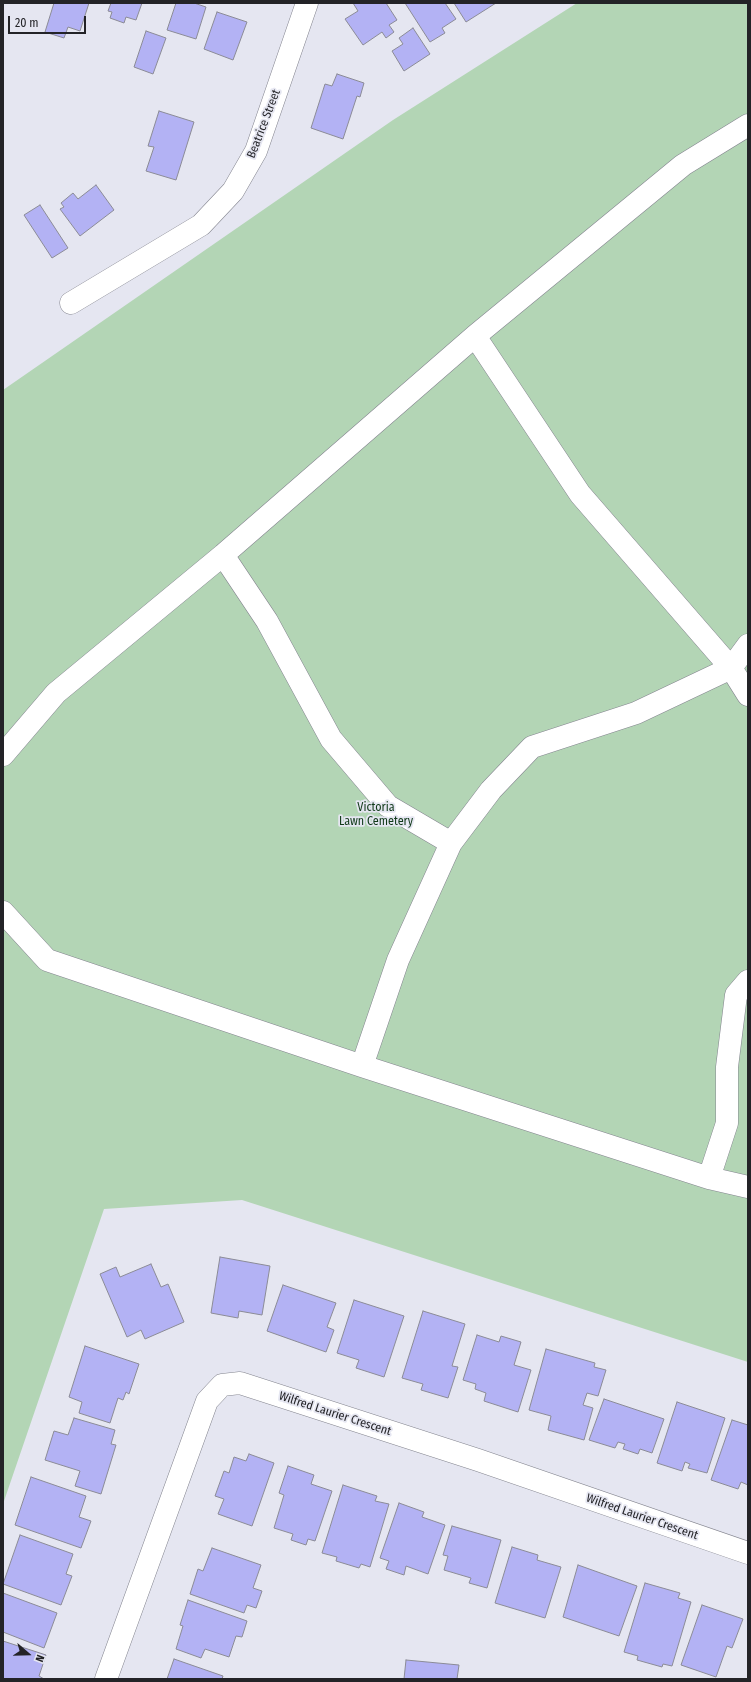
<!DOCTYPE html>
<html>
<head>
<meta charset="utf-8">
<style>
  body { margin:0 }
  #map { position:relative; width:751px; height:1682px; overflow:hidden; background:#e5e6f1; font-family:"Fira Sans Condensed",sans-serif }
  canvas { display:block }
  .frame { position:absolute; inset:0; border:4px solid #232327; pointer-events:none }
  .north { position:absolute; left:8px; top:1634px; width:40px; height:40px; -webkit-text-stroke:3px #e5e6f1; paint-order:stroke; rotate:110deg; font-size:11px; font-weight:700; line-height:16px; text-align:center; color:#232327 }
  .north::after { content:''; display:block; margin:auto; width:14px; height:18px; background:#232327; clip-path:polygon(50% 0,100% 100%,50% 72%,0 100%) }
  .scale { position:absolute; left:8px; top:16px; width:78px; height:18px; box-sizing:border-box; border:2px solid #232327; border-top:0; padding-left:5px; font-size:12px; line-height:14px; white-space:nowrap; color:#232327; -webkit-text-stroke:3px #e5e6f1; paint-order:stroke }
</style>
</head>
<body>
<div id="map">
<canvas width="751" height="1682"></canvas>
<div class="frame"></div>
<div class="north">N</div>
<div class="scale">20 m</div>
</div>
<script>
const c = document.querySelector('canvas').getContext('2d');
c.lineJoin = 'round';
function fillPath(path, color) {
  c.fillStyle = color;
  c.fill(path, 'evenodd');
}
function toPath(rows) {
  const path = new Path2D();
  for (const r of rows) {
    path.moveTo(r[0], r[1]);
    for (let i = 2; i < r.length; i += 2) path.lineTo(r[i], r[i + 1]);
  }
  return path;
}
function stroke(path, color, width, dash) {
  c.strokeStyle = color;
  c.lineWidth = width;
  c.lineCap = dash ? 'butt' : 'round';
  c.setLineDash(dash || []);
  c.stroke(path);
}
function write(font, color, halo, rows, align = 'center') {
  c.font = font + ' "Fira Sans Condensed",sans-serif';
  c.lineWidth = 3.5;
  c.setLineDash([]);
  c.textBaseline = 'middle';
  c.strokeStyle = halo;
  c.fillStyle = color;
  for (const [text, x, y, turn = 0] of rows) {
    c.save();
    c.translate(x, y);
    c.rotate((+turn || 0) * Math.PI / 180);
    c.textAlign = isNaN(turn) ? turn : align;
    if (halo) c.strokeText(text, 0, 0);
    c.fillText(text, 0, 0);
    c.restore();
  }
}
const green = toPath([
  [577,3,748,3,748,1362,242,1200,104,1209,3,1504,3,390,393,120]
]);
const building = toPath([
  [54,3,89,3,80,31,68,27,64,38,45,32,54,3],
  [111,3,142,3,136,20,126,17,124,23,110,18,112,12,108,11,111,3],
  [176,3,194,3,206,7,196,39,167,30,176,3],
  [353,3,386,3,397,20,389,25,394,32,386,38,382,32,363,45,345,19,358,11,353,3],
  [405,3,445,3,456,19,442,28,445,33,430,42,405,3],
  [454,3,496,3,466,22,454,3],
  [217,12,247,22,233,60,204,49,217,12],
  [413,28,430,54,404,71,392,51,403,44,399,38,413,28],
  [146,31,166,38,153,74,134,67,146,31],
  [337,74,364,83,360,97,357,96,343,139,311,128,325,84,332,86,337,74],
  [159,111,194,122,176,180,146,171,154,147,148,146,159,111],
  [96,185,114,210,80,236,60,209,64,207,61,203,73,193,78,199,96,185],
  [40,205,68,248,52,258,24,215,40,205],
  [220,1257,270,1266,262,1315,239,1311,238,1318,211,1313,220,1257],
  [151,1264,161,1287,168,1284,184,1322,145,1339,141,1330,127,1337,100,1274,116,1267,120,1277,151,1264],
  [283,1285,336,1303,327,1327,334,1330,326,1352,267,1331,283,1285],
  [354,1300,404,1316,384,1377,356,1368,359,1360,337,1353,354,1300],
  [423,1311,465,1324,452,1366,458,1367,448,1398,421,1390,423,1384,402,1378,423,1311],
  [477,1335,499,1342,501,1336,521,1342,514,1365,531,1370,518,1412,484,1401,486,1393,475,1389,476,1384,463,1380,477,1335],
  [85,1346,139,1364,129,1394,126,1392,123,1400,118,1398,110,1423,79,1413,82,1402,69,1397,85,1346],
  [546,1349,595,1363,594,1367,606,1370,598,1396,587,1393,583,1405,593,1408,584,1440,548,1430,551,1416,529,1410,546,1349],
  [604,1399,664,1419,652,1453,640,1449,638,1454,623,1449,625,1444,618,1442,615,1448,589,1440,604,1399],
  [677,1402,725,1418,707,1473,688,1468,690,1464,685,1462,682,1471,657,1463,677,1402],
  [74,1418,115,1430,111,1444,116,1445,101,1494,75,1486,80,1471,45,1460,54,1431,68,1435,74,1418],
  [732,1420,748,1425,748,1485,741,1482,738,1489,711,1480,732,1420],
  [249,1454,274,1463,252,1526,218,1514,224,1499,215,1496,224,1471,229,1473,234,1457,246,1461,249,1454],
  [288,1466,314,1475,311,1484,332,1491,315,1541,308,1539,306,1545,291,1540,293,1534,274,1528,284,1495,279,1493,288,1466],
  [31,1477,86,1496,79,1517,91,1521,81,1548,15,1525,31,1477],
  [343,1485,377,1496,375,1501,389,1504,370,1567,361,1564,359,1568,336,1561,337,1557,322,1553,343,1485],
  [399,1503,424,1512,422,1517,445,1525,428,1574,406,1566,404,1575,386,1569,389,1561,380,1558,399,1503],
  [452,1526,501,1540,487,1588,469,1583,471,1578,444,1570,448,1556,443,1555,452,1526],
  [20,1535,73,1554,66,1574,72,1576,61,1605,3,1584,20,1535],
  [512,1547,538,1555,537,1560,561,1567,545,1618,495,1603,512,1547],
  [212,1548,261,1565,253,1588,262,1591,256,1608,247,1605,244,1613,190,1594,198,1569,203,1571,212,1548],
  [578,1565,637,1586,619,1636,563,1617,578,1565],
  [645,1583,680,1593,678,1598,691,1602,672,1666,663,1664,662,1667,637,1660,638,1656,624,1652,645,1583],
  [3,1593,57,1613,44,1648,3,1632,3,1593],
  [188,1600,247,1621,242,1637,236,1636,229,1657,205,1649,201,1658,176,1649,183,1626,180,1625,188,1600],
  [702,1605,743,1619,732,1648,727,1646,716,1677,681,1665,702,1605],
  [3,1641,46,1655,39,1676,44,1679,3,1679,3,1641],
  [174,1659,223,1676,222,1679,167,1679,174,1659],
  [406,1660,459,1665,457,1679,404,1679,406,1660]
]);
const minor = toPath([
  [71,303,201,225,233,191,256,151,307,3],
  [475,336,580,494,731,668,748,695],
  [223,555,267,621,331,739,388,806,451,843],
  [3,755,56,693,223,555,475,336,683,165,748,125],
  [3,912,47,960,362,1066,709,1178,748,1187],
  [362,1066,398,960,451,843,491,790,532,747,636,713,731,668,748,645],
  [709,1178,727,1123,727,1067,736,995,748,981],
  [106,1679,207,1401,222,1385,240,1383,478,1460,748,1553]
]);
const streetNames = [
  ["Beatrice Street",264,124,-69],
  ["Wilfred Laurier Crescent",335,1414,18],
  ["Wilfred Laurier Crescent",642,1517,19]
];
const parkNames = [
  ["Victoria",376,808],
  ["Lawn Cemetery",376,822]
];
fillPath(green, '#b3d5b5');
fillPath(building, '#b3b2f4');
stroke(building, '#8b8b96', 1);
stroke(minor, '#84858f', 23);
stroke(minor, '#fff', 22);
write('12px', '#232327', '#e5e6f1', streetNames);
write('12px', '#113a19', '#e5e6f1', parkNames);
</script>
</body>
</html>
